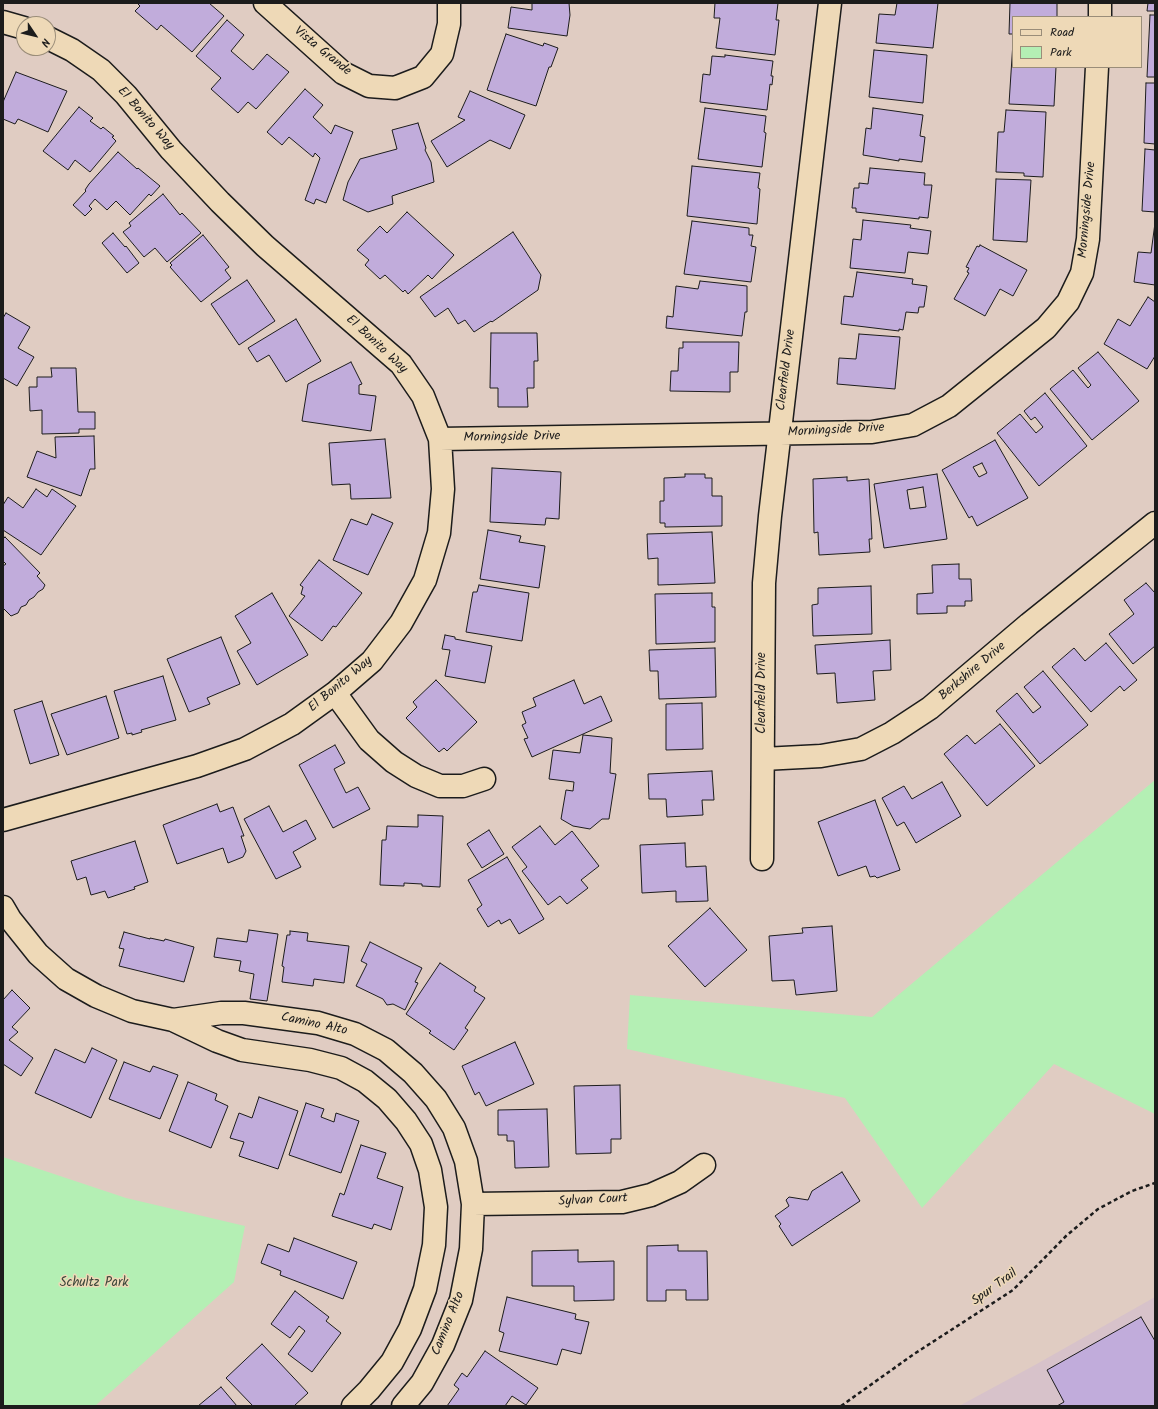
<!DOCTYPE html>
<html>
<head>
<meta charset="utf-8">
<style>
  body { margin:0 }
  #map { position:relative; width:1158px; height:1409px; overflow:hidden; background:#e0ccc2; font-family:Kalam,sans-serif }
  canvas { display:block }
  .frame { position:absolute; inset:0; border:4px solid #1c1c1c; pointer-events:none }
  .legend { position:absolute; left:1012px; top:16px; width:130px; height:52px; box-sizing:border-box; background:#eed9b7; border:1px solid #9a8d79; margin:0; padding:5px 7px; list-style:none; font-size:12px; color:#1c1c1c }
  .legend li { display:flex; align-items:center; gap:8px; height:20px }
  .legend b { width:20px; border:1px solid #9a8d79 }
  .north { position:absolute; left:16px; top:16px; width:40px; height:40px; box-sizing:border-box; background:#eed9b7; border:1px solid #9a8d79; border-radius:50%; rotate:125deg; font-size:11px; font-weight:700; line-height:16px; text-align:center; color:#1c1c1c }
  .north::after { content:''; display:block; margin:auto; width:14px; height:18px; background:#1c1c1c; clip-path:polygon(50% 0,100% 100%,50% 72%,0 100%) }
</style>
</head>
<body>
<div id="map">
<canvas width="1158" height="1409"></canvas>
<div class="frame"></div>
<ul class="legend">
<li><b style="height:5px;background:#eed9b7"></b>Road</li>
<li><b style="height:11px;background:#b4efb4"></b>Park</li>
</ul>
<div class="north">N</div>
</div>
<script>
const c = document.querySelector('canvas').getContext('2d');
c.lineJoin = 'round';
function fillPath(path, color) {
  c.fillStyle = color;
  c.fill(path, 'evenodd');
}
function toPath(rows) {
  const path = new Path2D();
  for (const r of rows) {
    path.moveTo(r[0], r[1]);
    for (let i = 2; i < r.length; i += 2) path.lineTo(r[i], r[i + 1]);
  }
  return path;
}
function stroke(path, color, width, dash) {
  c.strokeStyle = color;
  c.lineWidth = width;
  c.lineCap = dash ? 'butt' : 'round';
  c.setLineDash(dash || []);
  c.stroke(path);
}
function write(font, color, halo, rows, align = 'center') {
  c.font = font + ' Kalam,sans-serif';
  c.lineWidth = 3;
  c.setLineDash([]);
  c.textBaseline = 'middle';
  c.strokeStyle = halo;
  c.fillStyle = color;
  for (const [text, x, y, turn = 0] of rows) {
    c.save();
    c.translate(x, y);
    c.rotate((+turn || 0) * Math.PI / 180);
    c.textAlign = isNaN(turn) ? turn : align;
    if (halo) c.strokeText(text, 0, 0);
    c.fillText(text, 0, 0);
    c.restore();
  }
}
const built = toPath([
  [1155,1297,1155,1406,959,1406,1035,1365]
]);
const green = toPath([
  [1155,780,1155,1114,1054,1064,922,1208,845,1098,627,1049,630,995,872,1017],
  [3,1157,126,1198,245,1226,234,1282,95,1406,3,1406]
]);
const building = toPath([
  [137,3,209,3,224,16,192,52,161,25,157,30,135,11,140,6,137,3],
  [532,3,569,3,570,15,567,36,508,28,511,7,532,10,532,3],
  [715,3,778,3,776,20,779,20,775,55,716,48,720,18,714,18,715,3],
  [897,3,938,3,933,48,876,43,879,14,895,15,897,3],
  [1010,3,1057,3,1057,17,1013,17,1013,34,1009,34,1010,3],
  [1148,3,1155,3,1155,11,1147,11,1148,3],
  [1150,15,1155,15,1155,77,1147,77,1150,15],
  [227,20,244,35,231,51,253,70,267,54,289,72,256,109,248,102,238,113,211,89,221,78,196,56,227,20],
  [506,34,543,46,544,43,558,48,551,67,549,67,536,106,487,90,506,34],
  [1013,42,1013,67,1056,67,1054,106,1009,104,1013,42],
  [874,50,927,55,923,103,869,97,874,50],
  [725,55,773,61,771,76,773,76,772,85,770,84,767,110,700,102,703,74,710,75,712,56,725,57,725,55],
  [16,72,67,91,48,132,18,119,15,124,3,119,3,102,16,72],
  [1146,83,1155,83,1155,144,1144,143,1146,83],
  [305,89,323,105,313,117,331,134,335,125,353,132,326,203,316,199,314,204,305,200,320,158,315,153,313,157,289,137,282,145,267,132,305,89],
  [470,91,525,115,510,149,490,140,447,167,431,141,465,120,458,117,470,91],
  [79,107,93,118,90,121,101,129,103,127,114,136,112,137,116,141,90,172,75,160,68,170,43,151,79,107],
  [705,108,766,116,764,132,766,133,762,167,698,159,705,108],
  [873,108,923,115,920,136,925,137,922,162,899,159,899,161,863,155,866,128,871,129,873,108],
  [1006,110,1046,112,1043,177,1024,176,1024,173,996,172,998,132,1004,132,1006,110],
  [418,123,426,148,425,150,431,162,434,182,392,196,393,204,368,212,343,200,348,182,360,159,397,149,392,130,418,123],
  [1145,149,1155,150,1155,212,1142,211,1145,149],
  [118,152,137,169,138,168,160,186,151,196,149,194,130,215,116,201,107,210,95,199,89,206,92,209,85,216,73,205,86,191,85,190,89,184,118,152],
  [692,166,760,173,758,188,760,189,757,224,687,216,692,166],
  [870,168,925,173,924,185,932,185,928,218,919,217,919,219,856,212,856,208,852,208,854,188,859,188,859,183,868,184,870,168],
  [996,179,1031,180,1027,242,993,240,996,179],
  [163,194,180,215,182,213,201,233,167,262,155,248,144,257,123,232,131,226,129,223,163,194],
  [407,212,454,255,432,279,428,275,408,294,405,290,403,292,385,275,380,279,365,265,369,260,357,250,380,226,387,233,407,212],
  [863,220,911,225,910,228,931,231,928,254,908,252,905,273,850,268,853,239,861,240,863,220],
  [692,221,749,228,749,235,753,235,751,246,756,247,751,282,684,274,692,221],
  [1155,223,1155,285,1134,282,1138,252,1151,253,1155,223],
  [513,232,541,275,538,290,492,322,491,321,474,332,465,320,458,324,448,308,435,317,420,297,513,232],
  [113,233,125,247,126,246,139,263,127,273,102,243,113,233],
  [203,235,229,267,225,270,231,278,201,302,170,267,172,265,170,263,203,235],
  [980,245,1027,270,1013,296,1000,289,985,316,954,299,969,273,967,272,969,268,966,267,977,246,979,247,980,245],
  [857,272,913,279,912,284,927,286,924,307,919,307,918,313,906,312,903,330,899,329,899,331,841,324,844,296,853,297,857,272],
  [247,280,275,321,239,345,211,304,247,280],
  [700,281,747,286,747,312,745,312,742,336,666,328,667,316,673,317,676,286,698,289,700,281],
  [1148,297,1155,302,1155,356,1147,369,1104,344,1118,319,1130,326,1148,297],
  [6,313,30,327,18,348,34,357,17,386,3,378,3,318,6,313],
  [296,319,321,361,286,382,269,355,257,362,248,348,296,319],
  [491,333,537,333,538,361,534,361,534,388,527,388,528,407,498,407,498,388,490,388,491,333],
  [859,334,900,337,895,389,837,384,839,358,856,359,859,334],
  [683,342,739,342,738,372,730,372,730,392,670,391,671,371,678,371,679,348,683,348,683,342],
  [1098,352,1139,401,1092,440,1050,389,1073,370,1088,388,1091,385,1078,368,1098,352],
  [351,362,362,384,359,385,359,394,376,396,371,431,302,421,308,384,351,362],
  [51,368,76,368,78,412,95,412,95,429,79,429,79,433,42,434,42,410,30,411,29,387,37,387,37,377,52,377,51,368],
  [1045,393,1087,446,1039,486,997,433,1020,414,1036,433,1043,427,1035,417,1031,420,1024,411,1045,393],
  [94,436,95,469,90,469,81,496,27,477,37,451,56,458,55,437,94,436],
  [385,439,391,498,351,499,350,484,332,485,329,443,385,439],
  [995,440,1028,498,977,526,972,516,969,518,942,470,995,440],
  [982,463,987,473,979,477,973,467,982,463],
  [492,468,561,472,559,519,546,518,545,525,490,522,492,468],
  [685,474,705,474,705,478,712,478,712,496,722,496,722,526,665,527,665,523,660,523,660,501,664,501,664,478,685,477,685,474],
  [937,474,947,539,884,548,874,484,937,474],
  [923,487,926,507,910,509,907,490,923,487],
  [847,477,847,481,869,479,872,539,869,539,870,552,819,555,818,532,814,533,813,479,847,477],
  [36,489,47,497,52,489,76,506,41,555,3,530,3,505,8,497,23,508,36,489],
  [372,514,393,523,368,575,333,560,351,519,367,525,372,514],
  [488,530,521,536,519,542,545,546,539,588,480,579,488,530],
  [712,532,715,583,658,585,658,558,648,559,647,534,712,532],
  [5,537,40,573,37,576,45,585,43,589,38,592,34,597,29,600,26,605,21,607,18,613,11,616,3,608,3,566,6,564,3,561,3,539,5,537],
  [319,560,362,593,336,627,333,626,322,641,289,616,305,596,301,594,303,587,300,585,319,560],
  [959,564,959,579,971,579,972,601,965,601,965,606,947,606,947,613,917,614,917,594,933,593,932,565,959,564],
  [1146,583,1155,593,1155,646,1133,664,1109,634,1134,614,1124,600,1146,583],
  [479,585,529,593,522,641,466,632,473,592,477,592,479,585],
  [871,586,872,634,813,636,812,605,818,604,818,588,871,586],
  [272,593,308,655,257,685,237,651,251,643,235,616,272,593],
  [712,593,712,607,715,607,715,642,656,644,655,594,712,593],
  [445,635,455,637,455,639,492,646,485,683,445,676,450,650,442,649,445,635],
  [221,637,240,684,207,698,210,704,189,712,167,659,221,637],
  [890,640,891,670,873,671,875,700,837,703,835,673,817,674,815,645,890,640],
  [1106,643,1137,680,1124,691,1120,686,1091,712,1052,667,1074,648,1085,661,1106,643],
  [715,648,716,697,659,699,658,671,650,671,649,650,715,648],
  [1043,671,1088,725,1040,764,996,711,1017,693,1033,713,1041,707,1024,687,1043,671],
  [163,676,176,720,141,730,142,732,132,735,132,733,127,734,114,691,163,676],
  [436,680,477,722,447,751,444,748,439,752,406,718,417,707,413,702,436,680],
  [574,680,584,704,601,696,612,721,532,757,524,739,528,738,522,725,526,723,522,712,536,706,533,698,574,680],
  [106,696,119,738,67,755,51,714,106,696],
  [42,701,59,755,30,764,14,710,42,701],
  [702,703,703,749,666,750,666,704,702,703],
  [1000,724,1035,766,987,806,944,754,967,735,975,744,1000,724],
  [583,735,612,738,610,773,616,774,609,819,602,819,590,829,573,826,561,819,566,790,573,791,574,782,549,779,553,750,580,753,583,735],
  [335,745,345,763,334,769,346,793,358,787,370,809,333,828,299,765,335,745],
  [712,771,714,800,702,800,703,815,667,817,666,799,649,799,648,774,712,771],
  [942,782,961,816,916,843,904,822,897,826,882,798,904,786,912,799,942,782],
  [875,800,900,870,877,878,875,876,870,877,866,866,838,876,818,822,875,800],
  [217,804,220,812,233,807,244,836,241,836,246,851,243,857,228,863,223,848,177,864,163,825,217,804],
  [269,806,283,832,306,820,316,839,293,852,301,867,276,879,244,819,269,806],
  [418,815,443,816,440,887,422,886,422,884,404,883,404,886,380,885,382,840,386,840,387,826,418,827,418,815],
  [540,826,555,845,572,831,599,866,581,880,588,888,567,904,560,896,548,905,522,871,527,867,512,847,540,826],
  [489,830,504,854,482,868,467,844,489,830],
  [135,841,148,882,134,887,135,889,108,898,105,891,91,895,86,877,77,880,71,861,135,841],
  [685,843,686,867,706,866,708,901,676,902,676,891,642,893,640,845,685,843],
  [507,857,544,919,519,934,510,919,501,924,499,920,488,927,477,909,482,905,468,880,507,857],
  [710,908,747,950,705,987,668,946,710,908],
  [832,926,837,991,796,995,794,980,772,981,769,936,803,933,802,928,832,926],
  [249,930,278,934,267,1001,250,999,254,974,239,971,241,961,214,957,217,938,247,942,249,930],
  [290,931,308,933,307,941,349,946,344,983,314,979,313,986,282,982,284,967,282,966,287,935,290,935,290,931],
  [124,932,150,939,150,938,164,941,165,939,194,947,184,982,119,966,124,949,119,948,124,932],
  [370,942,422,968,415,982,418,983,405,1010,393,1004,387,1005,383,999,356,986,367,964,361,961,370,942],
  [440,963,476,987,474,991,485,998,465,1028,468,1030,454,1050,429,1033,431,1031,406,1014,440,963],
  [12,990,30,1008,12,1027,18,1032,9,1040,33,1058,21,1076,3,1064,3,1000,12,990],
  [515,1042,534,1084,486,1106,479,1092,475,1095,462,1066,515,1042],
  [92,1048,117,1060,91,1118,35,1093,55,1049,85,1063,92,1048],
  [124,1062,150,1072,153,1066,178,1075,160,1119,109,1099,124,1062],
  [188,1082,217,1094,215,1100,228,1106,211,1148,169,1131,188,1082],
  [620,1085,621,1139,611,1139,611,1153,576,1154,574,1086,620,1085],
  [259,1097,298,1111,278,1169,239,1156,244,1142,230,1138,239,1113,252,1118,259,1097],
  [306,1103,324,1109,321,1117,334,1122,336,1113,359,1121,341,1173,289,1155,306,1103],
  [547,1109,549,1167,515,1168,514,1141,507,1141,507,1135,498,1135,498,1110,547,1109],
  [361,1145,386,1153,377,1178,403,1187,391,1230,374,1224,372,1229,332,1216,340,1193,344,1195,361,1145],
  [842,1172,860,1201,792,1246,779,1226,781,1224,775,1216,789,1206,786,1200,789,1197,808,1200,812,1191,842,1172],
  [294,1238,357,1262,343,1299,280,1275,281,1271,261,1263,268,1244,289,1252,294,1238],
  [678,1245,678,1251,707,1251,708,1300,686,1300,686,1290,666,1290,666,1301,647,1301,647,1246,678,1245],
  [578,1250,578,1262,614,1261,614,1300,574,1301,574,1286,532,1286,532,1251,578,1250],
  [295,1291,329,1317,326,1321,341,1333,312,1372,288,1354,305,1331,299,1326,290,1338,271,1324,295,1291],
  [507,1297,576,1314,575,1319,589,1322,581,1354,562,1349,557,1365,499,1351,504,1333,499,1331,507,1297],
  [1141,1317,1155,1341,1155,1406,1057,1406,1064,1402,1047,1370,1141,1317],
  [262,1344,308,1393,294,1406,253,1406,226,1378,262,1344],
  [485,1351,538,1388,526,1405,512,1396,505,1406,447,1406,459,1389,454,1385,462,1373,467,1377,485,1351],
  [221,1387,237,1406,198,1406,221,1387]
]);
const path = toPath([
  [841,1406,914,1354,1013,1290,1066,1236,1098,1209,1132,1191,1155,1183]
]);
const minor = toPath([
  [265,3,343,73,369,86,395,88,423,77,442,54,449,24,449,3],
  [1100,17,1100,3],
  [3,22,24,28],
  [440,439,872,432,913,425,949,406,1046,328,1068,302,1082,273,1088,239,1097,67],
  [335,693,369,740,394,762,416,776,440,786,463,786,484,779],
  [763,759,821,756,861,749,892,733,930,708,1029,624,1155,523],
  [3,820,197,766,245,749,292,724,335,693,372,661,401,623,425,580,439,533,443,489,440,439,423,396,401,364,265,246,220,202,171,150,126,95,101,70,72,50,48,38],
  [762,859,764,583,770,516,830,3],
  [3,907,10,919,38,954,66,979,96,996,132,1011,173,1020,217,1041,242,1050,310,1060,341,1068,365,1081,387,1099,406,1121,421,1144,430,1170,436,1207,434,1245,425,1289,410,1329,392,1362,369,1390,353,1406],
  [173,1020,221,1013,244,1013,318,1023,355,1034,386,1050,413,1073,436,1099,454,1128,466,1161,473,1204,471,1249,461,1300,443,1345,422,1383,403,1406],
  [473,1204,622,1202,651,1195,680,1182,704,1165]
]);
const streetNames = [
  ["Vista Grande",322,52,39],
  ["El Bonito Way",145,119,49],
  ["Morningside Drive",1088,210,-85],
  ["El Bonito Way",376,345,43],
  ["Clearfield Drive",787,370,-83],
  ["Morningside Drive",836,431,-3],
  ["Morningside Drive",512,438,-1],
  ["Berkshire Drive",973,672,-40],
  ["El Bonito Way",341,685,-40],
  ["Clearfield Drive",763,693,-90],
  ["Camino Alto",314,1025,12],
  ["Sylvan Court",593,1201,-3],
  ["Spur Trail",995,1288,-36],
  ["Camino Alto",449,1324,-68]
];
const parkNames = [
  ["Schultz Park",94,1284]
];
fillPath(built, '#d7c2ca');
fillPath(green, '#b4efb4');
fillPath(building, '#c1acdb');
stroke(building, '#1c1c1c', 1);
stroke(minor, '#1c1c1c', 25);
stroke(path, '#1c1c1c', 2.5, [4, 3]);
stroke(minor, '#eed9b7', 22);
write('13px', '#1c1c1c', '#eed9b7', streetNames);
write('13px', '#3a463a', '#eed9b7', parkNames);
</script>
</body>
</html>
